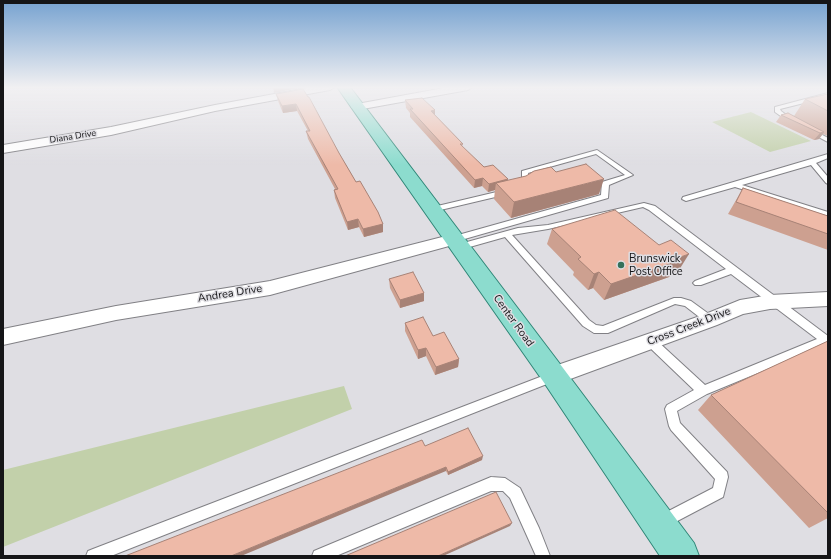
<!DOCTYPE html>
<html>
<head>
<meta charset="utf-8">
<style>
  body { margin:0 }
  #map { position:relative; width:831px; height:559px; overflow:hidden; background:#dfdee3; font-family:"Nunito Sans",sans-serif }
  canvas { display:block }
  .frame { position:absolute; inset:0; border:4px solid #151517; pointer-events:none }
</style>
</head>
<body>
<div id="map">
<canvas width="831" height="559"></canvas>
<div class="frame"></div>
</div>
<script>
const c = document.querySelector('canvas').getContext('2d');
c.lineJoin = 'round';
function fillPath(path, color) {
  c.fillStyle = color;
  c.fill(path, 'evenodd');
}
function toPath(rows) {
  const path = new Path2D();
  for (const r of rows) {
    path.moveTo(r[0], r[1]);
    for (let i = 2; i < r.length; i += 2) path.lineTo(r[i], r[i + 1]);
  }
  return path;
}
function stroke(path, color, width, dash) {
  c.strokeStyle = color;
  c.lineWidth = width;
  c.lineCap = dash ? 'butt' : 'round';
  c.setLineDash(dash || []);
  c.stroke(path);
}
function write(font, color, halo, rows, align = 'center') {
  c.font = font + ' "Nunito Sans",sans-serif';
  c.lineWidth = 3;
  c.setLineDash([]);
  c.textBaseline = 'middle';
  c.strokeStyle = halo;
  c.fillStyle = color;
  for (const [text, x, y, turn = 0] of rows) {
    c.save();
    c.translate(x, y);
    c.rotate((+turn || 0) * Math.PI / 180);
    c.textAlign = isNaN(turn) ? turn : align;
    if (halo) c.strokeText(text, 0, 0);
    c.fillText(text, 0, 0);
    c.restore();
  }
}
const green = toPath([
  [751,112,811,141,770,152,712,122],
  [344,386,352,409,3,547,3,470]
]);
const lane = toPath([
  [828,93,828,97,780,109,781,111,793,120,793,122,789,122,775,112,775,107,828,93],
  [811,129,828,138,828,142,809,132,808,131,811,129],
  [597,150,633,175,609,185,608,198,454,242,450,239,451,237,601,195,602,182,625,175,596,154,528,173,530,185,523,188,519,186,522,184,522,171,597,150],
  [828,154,828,158,816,163,828,177,828,184,826,183,811,165,742,185,828,212,828,216,735,187,686,201,682,199,683,197,828,154],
  [505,190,509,192,508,194,432,212,428,210,429,208,505,190],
  [644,203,655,206,828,336,828,344,707,394,677,411,680,423,727,472,728,477,723,497,664,528,659,526,657,521,659,516,713,488,715,479,671,430,669,426,665,409,667,405,694,390,647,345,646,342,647,339,651,338,655,339,705,385,817,339,731,274,701,285,695,285,693,283,695,281,726,269,649,210,643,207,548,229,512,235,589,320,596,325,603,326,674,298,681,298,691,301,713,317,715,320,713,323,707,323,685,306,675,304,608,333,594,333,583,326,505,237,459,250,455,247,456,245,518,228,548,225,644,203],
  [553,372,557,374,558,377,557,380,111,556,86,556,88,551,93,549,553,372],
  [491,477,505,478,520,488,539,528,550,556,536,556,510,498,503,491,491,491,336,556,312,556,314,551,491,477]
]);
const street = toPath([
  [312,87,335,87,330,90,215,111,111,135,3,153,3,145,111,127,215,105,312,87],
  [449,87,473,87,468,90,357,110,351,107,357,104,449,87],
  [454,234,460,235,462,239,460,243,270,295,116,320,3,345,3,329,116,306,270,281,454,234],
  [828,292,828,306,770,309,743,314,717,325,554,385,546,383,543,376,546,369,703,315,740,300,770,295,828,292]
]);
const primary = toPath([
  [337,87,350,87,563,368,694,543,699,556,660,556,545,384,337,87]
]);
const wall = toPath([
  [303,89,339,153,356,182,383,224,383,232,364,237,359,227,348,230,335,198,334,190,335,189,308,139,306,131,308,131,297,111,283,113,278,101,276,94],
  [828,94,828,136,823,134,819,139,814,140,776,122,781,115,794,116,805,99],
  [405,100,435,110,435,115,463,144,462,146,484,167,508,179,507,181,556,172,599,194,511,218,494,199,495,190,488,192,482,186,474,188,410,117,410,113,406,108],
  [743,188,828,216,828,250,728,214],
  [552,229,679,270,672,273,669,277,604,300,593,288,588,290,573,275,574,272,547,244],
  [389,279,424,293,424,301,400,308,390,288],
  [405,323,433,336,459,359,458,367,435,375,426,356,418,359,405,331],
  [828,341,828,518,809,528,698,410,711,395],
  [425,446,482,460,448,475,446,471]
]);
const shadedWall = toPath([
  [273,87,299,87,299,88,274,93],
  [296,104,297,111,283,113,282,106],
  [435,110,435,118,431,111],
  [824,132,819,139,814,140,820,133],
  [483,178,482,186,474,188,475,180],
  [508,179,506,187,496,183,495,190,488,192,489,184],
  [604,179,599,194,511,218,514,202],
  [358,219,359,227,348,230,347,222],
  [383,224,383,232,364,237,363,229],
  [689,254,679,270,672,273,669,277,604,300,611,284,675,259],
  [599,272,593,288,588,290,594,274],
  [424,293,424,301,400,308,400,300],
  [426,348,426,356,418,359,418,350],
  [459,359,458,367,435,375,436,367],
  [483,456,482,460,448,475,448,472],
  [446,467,446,471,241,556,231,556],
  [512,523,510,526,443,556,438,556]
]);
const building = toPath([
  [303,89,308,97,309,97,339,153,356,182,360,181,378,212,383,224,363,229,358,219,347,222,334,190,338,189,306,131,310,131,296,104,282,106,276,94,303,89],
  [828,94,828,111,805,99,828,94],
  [422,98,435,110,431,111,463,144,460,144,484,167,493,165,508,179,489,184,483,178,475,180,410,109,413,109,405,100,422,98],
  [788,113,824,132,820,133,781,115,788,113],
  [586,164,604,179,514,202,496,183,526,176,534,171,551,167,556,172,586,164],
  [743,188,828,216,828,234,736,202,743,188],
  [615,210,659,245,671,240,689,254,675,259,678,261,611,284,599,272,594,274,578,259,581,257,552,229,615,210],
  [413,272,424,293,400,300,389,279,413,272],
  [423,317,433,336,444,332,459,359,436,367,426,348,418,350,405,323,423,317],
  [828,341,828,513,711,395,828,341],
  [468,428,483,456,448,472,446,467,231,556,125,556,422,440,425,446,468,428],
  [496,492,512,523,438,556,345,556,496,492]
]);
const markers = [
  [621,265,4,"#33705b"]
];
const farStreetnames = [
  ["Diana Drive",73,137,-9]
];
const poiNames = [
  ["Brunswick",629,259],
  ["Post Office",629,272]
];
const streetNames = [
  ["Andrea Drive",230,294,-9],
  ["Center Road",513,321,54],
  ["Cross Creek Drive",689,327,-21]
];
fillPath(green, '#c2d0aa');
stroke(lane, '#818085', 2);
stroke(street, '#818085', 2);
stroke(primary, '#308778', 2);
fillPath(lane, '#fff');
fillPath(street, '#fff');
fillPath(primary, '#8cdcce');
fillPath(wall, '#cda090');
fillPath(shadedWall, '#a78276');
fillPath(building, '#eebaa8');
stroke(building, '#a78276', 1);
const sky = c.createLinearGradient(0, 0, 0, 165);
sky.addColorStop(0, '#76a2d0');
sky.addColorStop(0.53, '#f1f0f2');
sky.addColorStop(1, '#f1f0f200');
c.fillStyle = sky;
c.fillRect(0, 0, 831, 165);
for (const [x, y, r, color] of markers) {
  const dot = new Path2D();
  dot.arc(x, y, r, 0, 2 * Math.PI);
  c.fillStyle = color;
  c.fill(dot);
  stroke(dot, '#dfdee3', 1.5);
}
write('9px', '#151517', '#dfdee3', farStreetnames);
write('11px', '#151517', '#dfdee3', poiNames, 'left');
write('11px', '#151517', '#dfdee3', streetNames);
</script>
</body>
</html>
